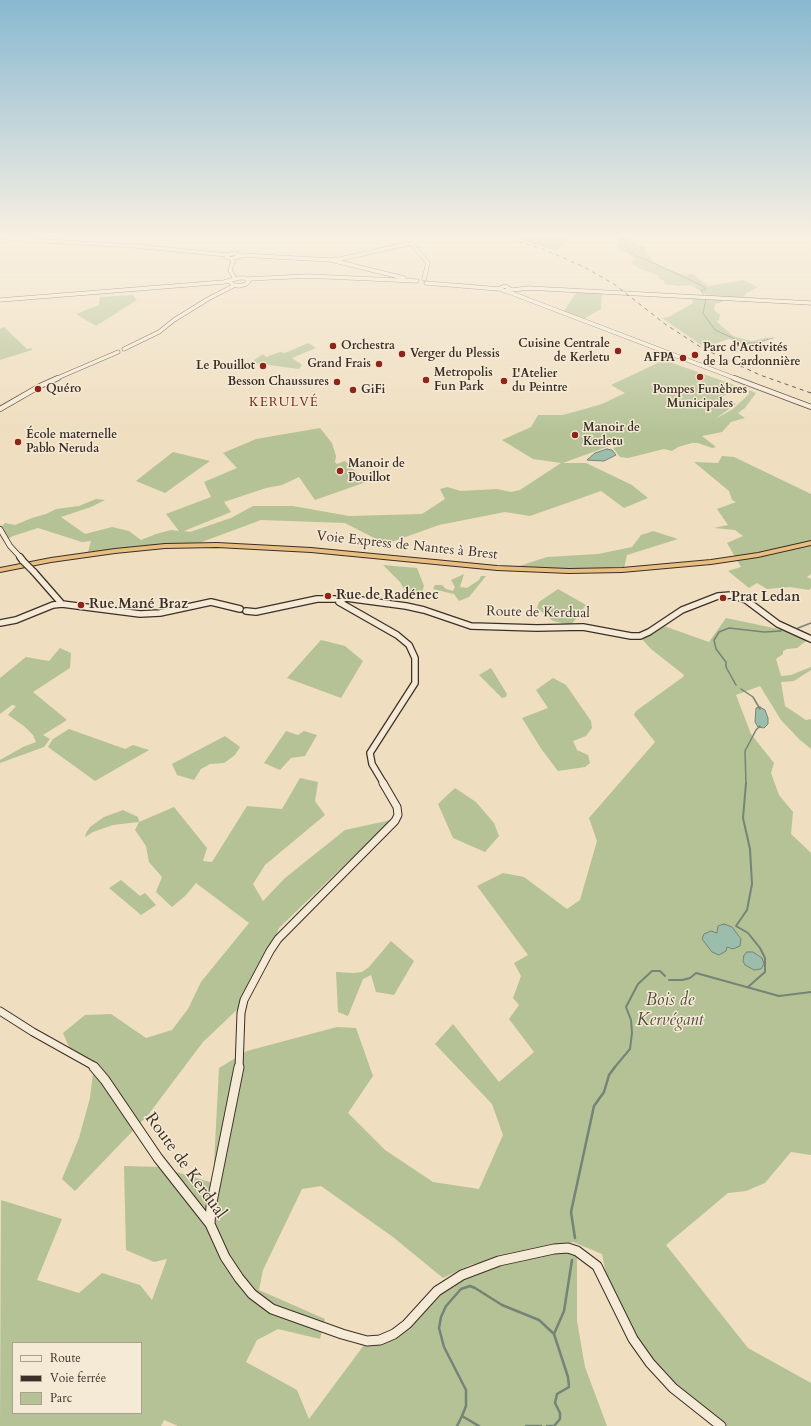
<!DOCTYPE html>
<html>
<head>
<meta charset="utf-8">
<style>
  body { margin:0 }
  #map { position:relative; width:811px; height:1426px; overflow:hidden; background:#efdebf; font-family:Cardo,serif }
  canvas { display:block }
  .legend { position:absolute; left:12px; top:1342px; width:130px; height:72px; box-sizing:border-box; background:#f5ead5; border:1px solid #ab9f8f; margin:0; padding:5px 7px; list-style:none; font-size:12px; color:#3c2f27 }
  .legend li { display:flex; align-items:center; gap:8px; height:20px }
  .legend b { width:20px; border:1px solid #ab9f8f }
</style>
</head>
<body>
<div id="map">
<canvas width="811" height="1426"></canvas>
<ul class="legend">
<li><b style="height:5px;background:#f5ead5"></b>Route</li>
<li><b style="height:5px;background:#3c2f27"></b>Voie ferrée</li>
<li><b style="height:11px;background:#b4c296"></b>Parc</li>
</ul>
</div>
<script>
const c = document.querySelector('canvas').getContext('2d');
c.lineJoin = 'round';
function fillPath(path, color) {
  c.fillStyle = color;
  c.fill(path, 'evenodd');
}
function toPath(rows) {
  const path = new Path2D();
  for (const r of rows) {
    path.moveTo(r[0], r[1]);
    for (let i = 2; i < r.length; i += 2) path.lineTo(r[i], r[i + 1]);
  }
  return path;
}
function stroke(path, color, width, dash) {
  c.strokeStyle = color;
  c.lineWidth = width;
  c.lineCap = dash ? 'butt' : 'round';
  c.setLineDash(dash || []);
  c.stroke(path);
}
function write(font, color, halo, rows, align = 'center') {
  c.font = font + ' Cardo,serif';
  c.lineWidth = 3;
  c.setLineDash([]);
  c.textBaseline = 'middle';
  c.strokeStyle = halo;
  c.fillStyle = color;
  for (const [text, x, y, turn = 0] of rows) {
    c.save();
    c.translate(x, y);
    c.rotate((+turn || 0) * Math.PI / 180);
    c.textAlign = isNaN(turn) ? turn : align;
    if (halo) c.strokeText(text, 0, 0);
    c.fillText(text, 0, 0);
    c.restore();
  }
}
const green = toPath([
  [521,237,528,239,533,237,544,237,556,240,556,237,571,237,556,251,518,239],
  [620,237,630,237,636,244,642,246,654,262,668,269,685,275,693,274,708,286,743,280,758,287,747,293,742,298,708,296,691,285,679,286,664,284,665,281,659,279,659,276,638,268,631,262,636,258,622,251,617,245],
  [577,292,602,294,601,309,584,319,564,311],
  [133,295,137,300,96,326,76,314,99,305,100,297],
  [692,299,722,300,722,302,715,304,714,310,720,315,719,320,716,321,733,336,752,341,769,337,768,340,758,344,761,346,757,348,740,344,738,352,732,351,734,341,729,339,714,344,706,342,701,345,662,318,669,317,693,303],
  [4,327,27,349,31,348,32,350,0,360,0,329],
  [308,343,316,348,292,358,302,365,299,369,254,363,254,360,263,354,266,357,280,352,285,353],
  [664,360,737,386,721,398,736,404,715,419,733,409,749,394,749,390,756,393,745,408,738,413,745,418,731,422,722,432,702,436,716,447,712,448,698,443,692,443,678,447,672,451,664,449,628,458,620,457,613,448,623,445,620,442,563,463,586,463,632,485,648,498,624,508,601,491,530,516,505,512,439,525,386,544,345,523,261,520,199,543,142,546,88,552,91,541,82,542,38,528,13,536,6,540,0,528,5,523,15,525,32,518,46,514,56,509,79,506,96,499,105,500,91,507,61,517,85,534,112,527,129,531,141,540,156,534,171,530,179,531,166,514,211,497,204,482,237,468,223,453,256,439,320,428,332,443,336,456,335,462,337,464,345,461,366,482,315,500,299,477,282,485,266,488,224,502,231,512,184,531,190,532,231,518,253,506,293,506,349,516,422,514,445,499,440,489,447,487,461,491,497,489,511,492,520,490,561,463,533,459,502,440,531,427,538,415,562,415,574,412,602,404,625,393,611,385],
  [173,452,210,461,165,493,136,481],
  [722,456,734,457,811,494,811,574,807,577,811,579,811,588,809,590,790,587,767,589,757,583,749,588,728,571,741,567,727,543,743,536,735,530,714,528,728,525,717,509,736,502,732,500,729,491,694,462,718,463],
  [653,531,678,539,627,555,624,568,572,569,516,567,547,557,598,554,632,547,641,535],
  [383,565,417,568,424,586,422,592,415,596,406,593,400,582],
  [464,574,460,587,467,588,479,580,481,576,486,576,469,597,459,601,454,594,433,589,435,585,442,585,446,589,453,591,455,587,451,580],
  [558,589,586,605,571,625,553,621,537,608,539,602],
  [726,618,783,630,804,638,806,641,797,648,787,649,783,651,783,654,776,659,781,676,791,675,811,667,811,670,794,681,781,682,785,706,806,720,811,719,811,749,799,739,781,720,760,686,736,695,751,734,774,763,771,773,779,795,793,812,791,834,811,853,811,1155,791,1152,765,1183,746,1191,728,1193,666,1245,748,1348,811,1383,811,1426,721,1426,650,1363,610,1293,602,1254,573,1242,470,1265,443,1278,393,1237,321,1186,302,1189,263,1270,259,1290,325,1319,320,1339,278,1329,257,1340,246,1362,297,1390,309,1419,367,1341,394,1334,449,1283,542,1251,577,1251,577,1321,585,1367,607,1426,178,1426,164,1420,161,1426,0,1426,1,1200,62,1219,37,1280,79,1293,102,1273,140,1285,152,1300,167,1259,154,1262,126,1250,124,1166,160,1167,213,1183,219,1068,247,1051,337,1027,356,1028,373,1076,348,1113,385,1150,433,1182,479,1189,503,1135,492,1104,435,1044,453,1024,499,1082,534,1052,509,1019,519,1005,513,998,521,976,514,963,528,955,477,886,503,873,524,877,567,909,580,900,597,841,589,818,655,742,634,715,636,711,683,677,684,675,651,649,642,639,664,626,709,642],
  [13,1343,141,1343,141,1413,13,1413],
  [321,640,345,646,363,661,341,698,287,678],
  [60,648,71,653,70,668,33,692,67,720,43,735,50,739,44,747,0,763,0,760,23,747,36,742,33,735,24,726,8,715,16,706,12,705,0,714,0,678,26,657,49,661],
  [491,668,507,694,506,697,502,698,479,675],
  [553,678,566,685,591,721,592,728,586,736,573,741,577,750,588,755,590,763,585,767,558,771,542,750,522,718,548,708,536,690],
  [69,729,125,749,133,745,149,750,95,781,48,747,53,739],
  [286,731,298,735,304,731,317,735,305,756,291,758,280,770,264,763],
  [225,736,240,747,235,755,224,763,210,764,201,769,194,780,177,775,172,764],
  [300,778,318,782,315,801,325,815,265,865,253,884,263,901,285,878,345,830,391,820,279,928,270,951,242,1005,203,1042,148,1115,75,1191,62,1179,79,1138,90,1098,93,1073,69,1047,63,1033,85,1015,111,1014,146,1038,172,1030,188,1009,201,982,249,923,196,883,185,896,172,907,156,892,162,877,149,862,146,846,135,830,139,822,113,825,93,832,85,837,86,833,90,827,104,817,123,810,138,817,139,822,174,807,207,848,203,861,212,862,247,806,282,809],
  [455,788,476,802,494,823,499,836,485,852,453,838,438,804],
  [121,880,140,896,145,893,156,905,141,915,109,888],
  [391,941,414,961,394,995,376,992,371,975,363,979,348,1016,338,1012,336,972,354,973,362,972,369,967]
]);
const water = toPath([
  [607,449,612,450,616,455,604,461,587,460,595,453,607,449],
  [760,707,765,710,768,718,768,724,764,728,758,727,755,722,756,708,760,707],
  [724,924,732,927,741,939,740,946,733,949,727,947,726,951,719,955,712,952,702,939,704,934,711,931,717,933,718,926,724,924],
  [747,952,753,952,762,958,764,964,761,969,754,970,745,965,743,961,744,955,747,952]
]);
const streamFar3 = toPath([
  [624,237,627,240,625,244,629,252,701,285,706,289,701,291,705,297],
  [706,299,703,313,715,330,744,343,756,343,773,338]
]);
const streamFar2 = toPath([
  [798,628,811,623],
  [736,685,726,667,726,662,716,649,714,640,719,632,729,628,764,632,781,631],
  [741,689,753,697,760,709],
  [746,784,745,751,756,730,760,726]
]);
const streamFar1 = toPath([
  [746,783,743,818,750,849,752,884,747,910,736,926,748,933,760,948,765,958,765,972,748,987],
  [669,980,682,980,690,978,696,973,779,996,811,992],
  [614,1068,630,1049,632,1033,631,1020,626,1007,638,984,652,971,660,971,665,976]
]);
const stream = toPath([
  [575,1238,571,1212,594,1106,604,1092,609,1075,615,1067],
  [462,1416,466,1406,466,1390,444,1347,439,1328,441,1317,446,1306,461,1289,470,1286,475,1288,502,1305,539,1320,554,1334],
  [457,1426,462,1416,479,1426],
  [526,1426,541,1426],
  [547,1426,554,1426,560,1419,560,1413,555,1403,557,1394,569,1387,568,1377,554,1334,564,1311,572,1260]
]);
const secondaryFar4 = toPath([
  [2,237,16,239],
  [18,237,16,239,29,239],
  [27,240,136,246,227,255],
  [234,253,241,256,231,259,226,257,227,255,234,253],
  [240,255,331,260],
  [336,260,411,243,428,263,424,279],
  [337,261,336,259,331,260,404,278],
  [233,279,234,277,230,270,234,259],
  [248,279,308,276,417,281],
  [426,283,500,289],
  [510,289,505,286,500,288,504,291,528,288,811,303],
  [506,291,737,379],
  [0,300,224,282,239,278,245,278,249,281,246,284,239,286,233,285,230,282],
  [124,349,159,332,174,320,208,299,235,285],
  [55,379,118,352]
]);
const secondaryFar3 = toPath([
  [734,378,811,407],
  [0,409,40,386,58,378],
  [0,529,10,546,21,558]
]);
const secondaryFar2 = toPath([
  [20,557,23,561],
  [34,572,62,604],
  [341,600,346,598,406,606,424,610,471,626,537,628,583,627,631,636,640,636,649,632,682,610,718,596,731,595,746,600,778,624,811,639],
  [339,602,397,635,409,645,415,658,415,683,370,753,372,764,384,784],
  [246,611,256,612,317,599,335,599],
  [0,623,16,620,53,605,62,604,140,614,160,613,211,602,240,609]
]);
const secondaryFar1 = toPath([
  [0,1011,33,1032,92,1065,95,1068],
  [239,1068,241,1013,244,1000,270,951,278,939,395,821,398,815,397,807,383,783]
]);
const secondary = toPath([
  [94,1067,105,1080,158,1158,210,1224,225,1257,239,1278,252,1294,272,1309,342,1334,367,1341,380,1340,394,1334,407,1324,437,1291,462,1275,499,1261,554,1249,568,1248,577,1251,597,1266,633,1339,650,1363,673,1388,721,1426],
  [210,1224,211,1207,239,1067]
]);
const highway = toPath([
  [811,541,811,545,758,557,711,564,622,572,569,573,497,570,311,552,217,547,165,548,115,553,51,562,0,572,0,568,51,558,115,549,165,544,217,543,311,548,497,566,569,569,622,568,711,560,758,553,811,541]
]);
const rail = toPath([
  [503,237,543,249,582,266,614,284,665,324,702,348,760,375,811,393]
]);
const secondaryBridge = toPath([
  [23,561,34,572]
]);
const markers = [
  [333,346,4,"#8f2418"],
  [618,351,4,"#8f2418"],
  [402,354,4,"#8f2418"],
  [695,355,4,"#8f2418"],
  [683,358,4,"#8f2418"],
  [379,364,4,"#8f2418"],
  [263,366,4,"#8f2418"],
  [700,377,4,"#8f2418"],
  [426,380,4,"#8f2418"],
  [504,381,4,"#8f2418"],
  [337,382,4,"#8f2418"],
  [38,389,4,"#8f2418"],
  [353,390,4,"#8f2418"],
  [575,435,4,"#8f2418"],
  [18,442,4,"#8f2418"],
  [340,471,4,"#8f2418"],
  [328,596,4,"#8f2418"],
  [723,598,4,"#8f2418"],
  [81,605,4,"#8f2418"]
];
const farPoinames = [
  ["Cuisine Centrale",610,344,"right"],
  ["de Kerletu",610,358,"right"],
  ["Orchestra",341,346],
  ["Parc d'Activités",703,348],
  ["de la Cardonnière",703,362],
  ["Verger du Plessis",410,354],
  ["AFPA",675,358,"right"],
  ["Grand Frais",371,364,"right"],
  ["Le Pouillot",255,366,"right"],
  ["Metropolis",434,373],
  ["Fun Park",434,387],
  ["L'Atelier",512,374],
  ["du Peintre",512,388],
  ["Besson Chaussures",329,382,"right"],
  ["Quéro",46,389],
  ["GiFi",361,390],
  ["Pompes Funèbres",700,390,"center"],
  ["Municipales",700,404,"center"],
  ["Manoir de",583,428],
  ["Kerletu",583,442],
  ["École maternelle",26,435],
  ["Pablo Neruda",26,449],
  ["Manoir de",348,464],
  ["Pouillot",348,478]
];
const farQuarternames = [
  ["KERULVÉ",284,403]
];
const streetNames = [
  ["Voie Express de Nantes à Brest",407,546,6],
  ["Route de Kerdual",538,613,1]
];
const poiNames = [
  ["Rue de Radénec",336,596],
  ["Prat Ledan",731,598],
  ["Rue Mané Braz",89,605]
];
const nearParknames = [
  ["Bois de",670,1001],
  ["Kervégant",670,1021]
];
const nearStreetnames = [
  ["Route de Kerdual",185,1166,54]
];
fillPath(green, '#b4c296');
fillPath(water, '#9bbdac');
stroke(water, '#758477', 1);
stroke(streamFar3, '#758477', 1);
stroke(streamFar2, '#758477', 1.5);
stroke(streamFar1, '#758477', 2);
stroke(stream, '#758477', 2.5);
stroke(secondaryFar4, '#3c2f27', 4.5);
stroke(secondaryFar3, '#3c2f27', 6);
stroke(secondaryFar2, '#3c2f27', 8);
stroke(secondaryFar1, '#3c2f27', 9);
stroke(secondary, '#3c2f27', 11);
stroke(highway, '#3c2f27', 2);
stroke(secondaryFar4, '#f5ead5', 3.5);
stroke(secondaryFar3, '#f5ead5', 4.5);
stroke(secondaryFar2, '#f5ead5', 5.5);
stroke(secondaryFar1, '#f5ead5', 7);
stroke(secondary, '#f5ead5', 9);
fillPath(highway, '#e8bf80');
stroke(rail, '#3c2f27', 1, [4, 4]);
stroke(secondaryBridge, '#3c2f27', 8, []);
stroke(secondaryBridge, '#f5ead5', 5.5);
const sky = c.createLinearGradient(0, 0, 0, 436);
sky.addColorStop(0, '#89b8d0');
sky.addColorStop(0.54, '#f8f0e2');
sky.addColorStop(1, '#f8f0e200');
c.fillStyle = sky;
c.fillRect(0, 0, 811, 436);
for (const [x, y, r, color] of markers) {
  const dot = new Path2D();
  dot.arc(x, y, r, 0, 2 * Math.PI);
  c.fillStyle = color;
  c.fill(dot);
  stroke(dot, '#f5ead5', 1.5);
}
write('bold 12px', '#3c2f27', '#f5ead5', farPoinames, 'left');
c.letterSpacing = '1px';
write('13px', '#7a1f14', '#f5ead5', farQuarternames);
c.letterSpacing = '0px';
write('14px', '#3c2f27', '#f5ead5', streetNames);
write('bold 14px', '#3c2f27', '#f5ead5', poiNames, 'left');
write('italic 17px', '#544c3d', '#f5ead5', nearParknames);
write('17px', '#3c2f27', '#f5ead5', nearStreetnames);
</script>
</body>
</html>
